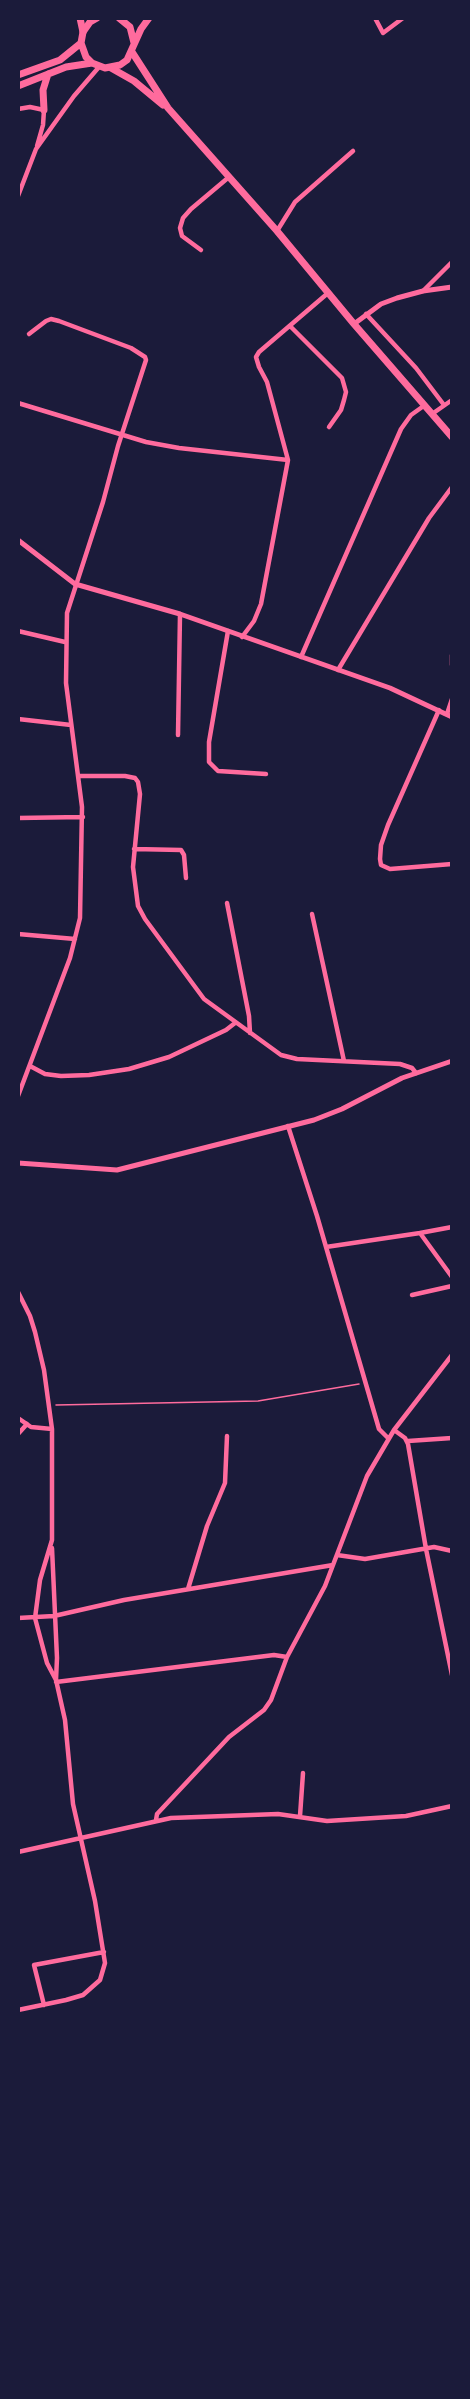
<!DOCTYPE html>
<html>
<head>
<meta charset="utf-8">
<style>
  body { margin:0 }
  #map { position:relative; width:470px; height:2399px; overflow:hidden; background:#1b1b3a; font-family:"Sofia Sans Condensed",sans-serif }
  canvas { display:block }
  .frame { position:absolute; inset:0; border:20px solid #1b1b3a; pointer-events:none }
</style>
</head>
<body>
<div id="map">
<canvas width="470" height="2399"></canvas>
<div class="frame"></div>
</div>
<script>
const c = document.querySelector('canvas').getContext('2d');
c.lineJoin = 'round';
function toPath(rows) {
  const path = new Path2D();
  for (const r of rows) {
    path.moveTo(r[0], r[1]);
    for (let i = 2; i < r.length; i += 2) path.lineTo(r[i], r[i + 1]);
  }
  return path;
}
function stroke(path, color, width, dash) {
  c.strokeStyle = color;
  c.lineWidth = width;
  c.lineCap = dash ? 'butt' : 'round';
  c.setLineDash(dash || []);
  c.stroke(path);
}
const path = toPath([
  [56,1405,258,1401,359,1384]
]);
const minor = toPath([
  [375,18,383,33,403,18],
  [18,109,30,107,44,110,43,125,37,146],
  [18,196,36,149,74,96,99,67],
  [277,231,295,202,353,151],
  [201,250,182,236,180,228,183,218,191,209,229,177],
  [423,291,452,262],
  [366,314,416,368,444,405],
  [290,326,342,378,346,392,344,400,341,410,329,427],
  [18,403,146,442,179,448,288,460],
  [432,414,452,400],
  [18,631,65,642],
  [228,631,209,742,209,762,218,771,266,774],
  [242,637,254,621,261,604,288,460,267,382,259,367,256,357,259,352,328,293],
  [452,655,452,665],
  [301,657,401,429,411,415,425,405],
  [338,670,429,518,452,487],
  [439,710,388,825,381,845,380,859,381,865,390,869,452,864],
  [447,714,452,699],
  [18,719,71,725],
  [178,735,180,614],
  [78,776,125,776,135,778,138,782,140,794,133,867,138,906,145,919,204,999,281,1055,297,1059,400,1064,412,1068,416,1073],
  [18,818,83,817],
  [134,849,181,850,184,855,186,878],
  [227,903,249,1016,250,1033],
  [312,914,344,1061],
  [18,934,75,939],
  [30,1066,45,1074,61,1076,89,1075,129,1069,169,1057,226,1030,235,1023],
  [18,1096,70,958,80,918,82,807,66,683,67,613,103,502,118,446,146,360,145,357,131,348,59,321,51,319,46,321,29,334],
  [288,1126,317,1216,379,1429,388,1438],
  [420,1233,452,1227],
  [326,1247,420,1233,452,1277],
  [18,1292,30,1316,35,1332,44,1370,52,1429,52,1540,40,1580,35,1618,47,1663,56,1680,65,1720,73,1804,95,1901,105,1963,100,1980,83,1995,66,2000,18,2010],
  [412,1295,452,1286],
  [18,1418,31,1427,52,1429],
  [394,1430,405,1438,408,1444,426,1549,452,1675],
  [18,1434,27,1424],
  [408,1441,452,1438],
  [52,1548,57,1658,56,1680],
  [337,1555,365,1559,434,1547,452,1551],
  [188,1589,207,1526,225,1483,227,1436],
  [18,1618,54,1616,124,1600,333,1565],
  [56,1682,274,1655,287,1657],
  [300,1816,303,1773],
  [156,1820,157,1814,229,1737,264,1710,271,1700,287,1657,325,1586,367,1476,394,1430,452,1355],
  [18,1852,171,1818,278,1814,327,1821,406,1816,452,1806],
  [44,2005,34,1965,104,1952]
]);
const tertiary = toPath([
  [354,324,381,304,397,298,423,291,452,287],
  [18,540,75,584,180,614,390,688,452,717],
  [18,1163,117,1170,314,1120,342,1109,402,1078,452,1061]
]);
const primary = toPath([
  [80,18,83,32],
  [132,52,168,108,277,231,354,324,452,437],
  [111,68,134,81,163,105]
]);
const trunk = toPath([
  [97,18,90,22,83,32,81,43,86,57,92,63,105,68,120,65,127,60,141,29,149,18],
  [119,18,130,27,134,43],
  [18,75,60,60,81,43],
  [18,86,66,67,92,63],
  [44,110,43,90,48,74]
]);
stroke(path, '#ff6b9d', 1.5);
stroke(minor, '#ff6b9d', 4.5);
stroke(tertiary, '#ff6b9d', 5);
stroke(primary, '#ff6b9d', 7);
stroke(trunk, '#ff6b9d', 7);
</script>
</body>
</html>
